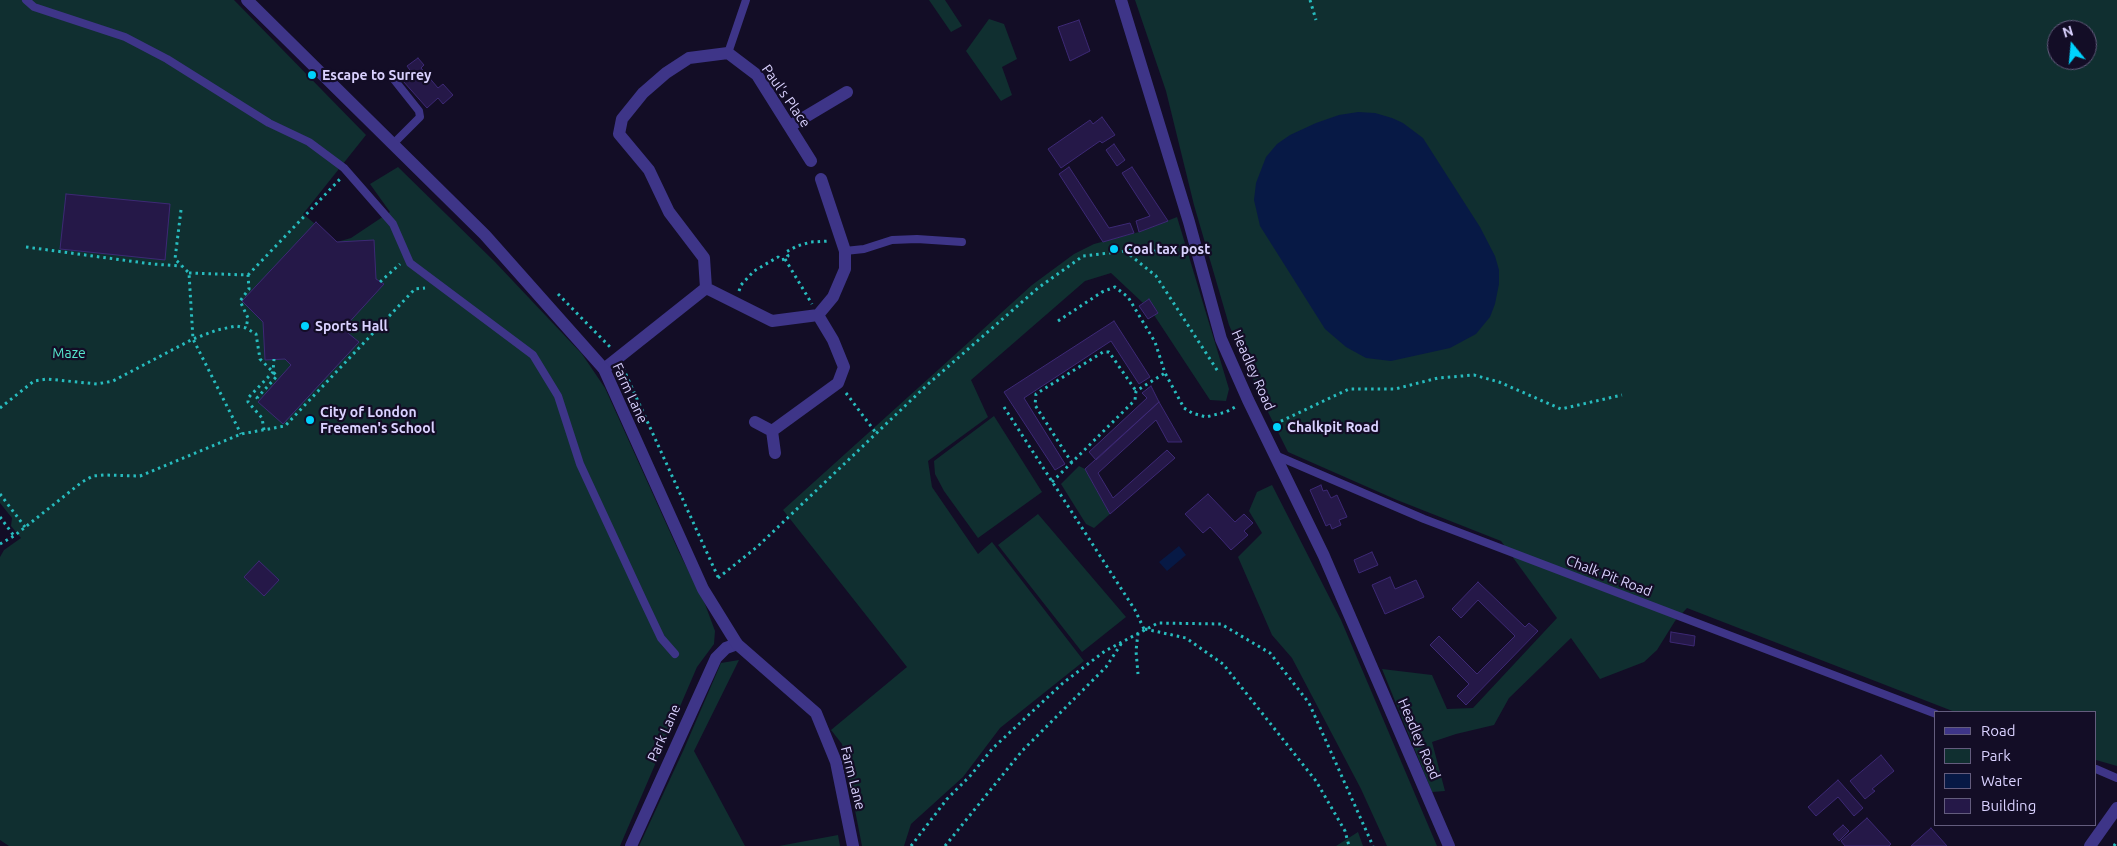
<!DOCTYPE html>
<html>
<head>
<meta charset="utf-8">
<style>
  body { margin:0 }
  #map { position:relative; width:2117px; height:846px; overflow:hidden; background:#130d26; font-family:Ubuntu,sans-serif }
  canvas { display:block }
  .legend { position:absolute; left:1934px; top:711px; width:162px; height:115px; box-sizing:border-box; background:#130d26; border:1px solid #635c7d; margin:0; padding:6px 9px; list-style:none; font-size:15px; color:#dad2ff }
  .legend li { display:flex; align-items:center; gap:10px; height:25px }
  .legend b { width:25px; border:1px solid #635c7d }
  .north { position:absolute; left:2047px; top:20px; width:50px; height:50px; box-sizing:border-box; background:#130d26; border:1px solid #635c7d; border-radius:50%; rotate:343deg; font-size:14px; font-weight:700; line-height:20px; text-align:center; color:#dad2ff }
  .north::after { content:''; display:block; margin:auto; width:18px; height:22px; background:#00d2fd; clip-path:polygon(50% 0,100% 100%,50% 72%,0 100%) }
</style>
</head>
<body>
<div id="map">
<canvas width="2117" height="846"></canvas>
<ul class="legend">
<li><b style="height:6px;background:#3e3588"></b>Road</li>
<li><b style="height:14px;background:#102f30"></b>Park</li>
<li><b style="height:14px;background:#071945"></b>Water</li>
<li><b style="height:14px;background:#251848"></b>Building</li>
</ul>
<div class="north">N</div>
</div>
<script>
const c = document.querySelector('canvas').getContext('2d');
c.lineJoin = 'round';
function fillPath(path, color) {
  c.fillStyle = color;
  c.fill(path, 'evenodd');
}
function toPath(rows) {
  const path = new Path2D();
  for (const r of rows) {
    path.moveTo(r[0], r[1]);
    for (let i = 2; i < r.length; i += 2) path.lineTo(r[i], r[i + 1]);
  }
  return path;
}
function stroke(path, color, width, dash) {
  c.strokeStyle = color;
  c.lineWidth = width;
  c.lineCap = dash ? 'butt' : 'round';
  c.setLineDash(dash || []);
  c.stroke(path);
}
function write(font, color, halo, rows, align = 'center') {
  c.font = font + ' Ubuntu,sans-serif';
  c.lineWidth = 4.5;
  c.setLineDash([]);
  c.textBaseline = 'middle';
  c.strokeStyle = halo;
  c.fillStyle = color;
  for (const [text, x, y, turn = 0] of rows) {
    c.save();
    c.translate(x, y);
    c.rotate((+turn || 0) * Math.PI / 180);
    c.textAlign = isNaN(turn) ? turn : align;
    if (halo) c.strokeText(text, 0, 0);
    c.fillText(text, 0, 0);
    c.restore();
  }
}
const green = toPath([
  [0,0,234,0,366,135,303,214,337,242,351,238,390,212,370,184,398,167,495,262,582,354,605,388,679,552,705,604,715,631,714,644,697,667,620,846,9,846,0,840,0,557,4,550,21,538,11,526,12,518,0,503],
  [929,0,945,0,962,26,951,32],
  [1135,0,2117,0,2117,766,2096,760,2096,712,1955,712,1687,608,1675,621,1657,650,1644,662,1600,679,1571,638,1509,698,1494,725,1456,734,1432,742,1445,791,1432,792,1382,669,1432,675,1447,709,1473,708,1557,618,1501,541,1397,500,1288,452,1265,406,1229,325,1194,205,1166,91],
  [2057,30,2087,30,2087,60,2057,60],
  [989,19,1004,24,1017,59,1002,67,1012,95,1001,101,966,51],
  [1177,217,1229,389,1226,401,1210,400,1154,315,1158,312,1149,300,1143,303,1111,273,1085,281,971,380,988,417,928,461,932,487,978,554,992,542,1084,661,1000,728,963,777,911,824,904,846,862,846,842,744,831,730,907,667,783,510,1032,285,1074,254,1094,244,1139,232],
  [994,416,1042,492,978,538,944,491,935,474,934,461],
  [1079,466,1085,469,1110,514,1094,528,1086,524,1061,484],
  [1272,485,1341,620,1437,846,1387,846,1361,789,1292,658,1272,635,1238,557,1262,533,1249,511,1257,492],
  [1038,514,1126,617,1082,652,998,545],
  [739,660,694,751,745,846,639,846,684,749,721,663],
  [1358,832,1363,846,1336,846],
  [838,835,840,846,779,846]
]);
const water = toPath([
  [1358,112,1375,113,1392,118,1403,123,1423,138,1480,227,1495,256,1499,270,1499,284,1495,304,1490,317,1476,334,1450,348,1391,361,1366,358,1346,347,1325,329,1260,226,1254,200,1256,183,1266,157,1277,144,1290,135,1316,123,1339,115],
  [1179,546,1186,555,1167,571,1159,562]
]);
const building = toPath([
  [1079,20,1090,51,1070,61,1058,27,1079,20],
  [418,58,424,65,421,68,438,88,443,84,453,95,443,104,438,98,427,108,403,81,412,73,407,66,418,58],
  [1102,117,1115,135,1102,143,1100,141,1061,168,1048,149,1090,120,1093,124,1102,117],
  [1114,144,1125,160,1117,166,1106,150,1114,144],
  [1069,167,1109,228,1130,223,1134,233,1103,242,1059,174,1069,167],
  [1132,167,1168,221,1139,232,1136,221,1150,216,1122,173,1132,167],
  [66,194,170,204,165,260,60,249,66,194],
  [316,222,337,242,374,240,376,279,384,284,343,329,359,342,283,424,258,402,291,365,285,359,265,360,263,322,242,301,316,222],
  [1149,299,1158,313,1148,319,1139,306,1149,299],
  [1114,321,1150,377,1139,384,1111,341,1024,398,1065,464,1055,470,1004,392,1114,321],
  [1151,386,1159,402,1096,460,1089,452,1147,398,1142,393,1151,386],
  [1159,402,1182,442,1168,442,1156,420,1098,473,1113,498,1167,450,1175,458,1110,514,1085,469,1159,402],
  [1321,485,1323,491,1327,490,1331,498,1337,495,1347,517,1339,520,1341,525,1332,529,1330,524,1326,526,1310,490,1321,485],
  [1208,494,1235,522,1244,514,1253,523,1244,531,1248,535,1231,550,1210,527,1203,533,1185,514,1208,494],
  [1372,552,1378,565,1359,573,1354,560,1372,552],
  [259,561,279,580,264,596,244,577,259,561],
  [1390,577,1395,589,1416,580,1424,597,1385,614,1372,585,1390,577],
  [1478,582,1525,627,1529,623,1538,631,1466,705,1457,696,1469,684,1430,645,1439,636,1477,674,1515,636,1478,600,1461,618,1452,609,1478,582],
  [1671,632,1695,636,1694,646,1670,642,1671,632],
  [1881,755,1894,771,1872,789,1875,791,1865,799,1850,781,1881,755],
  [1838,780,1863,808,1854,816,1838,797,1816,816,1808,807,1838,780],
  [1867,818,1891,844,1889,846,1845,846,1841,841,1867,818],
  [1843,825,1849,831,1839,841,1833,834,1843,825],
  [1931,828,1947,846,1911,846,1931,828]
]);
const path = toPath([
  [1310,0,1316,20],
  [181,210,175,259,189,273,193,339,241,434],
  [26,247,152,264,181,266],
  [1125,251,1156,276,1219,373],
  [785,259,812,304],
  [189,273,248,275,249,289,240,301,248,318,246,328],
  [248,275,341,178],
  [380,282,400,264],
  [739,291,741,285,754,271,778,257,781,260,785,259,788,256,786,252,797,246,811,242,830,241],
  [558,294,611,348],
  [1058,321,1102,292,1115,287,1128,297,1155,342,1165,373,1184,408,1192,413,1206,417,1226,412,1237,406],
  [623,368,718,577],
  [846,393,876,433],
  [1004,407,1135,610,1144,629],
  [0,408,34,381,47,379,97,384,113,381,193,339,217,330,236,326,246,328,256,334,260,359,277,376,257,398,259,400],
  [1275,424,1349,389,1395,389,1438,378,1474,375,1499,382,1561,409,1622,395],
  [264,430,262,418,248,402,248,398,273,372,274,359],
  [1072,463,1035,405,1036,394,1103,352,1109,352,1136,391],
  [1052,482,1135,400,1136,391,1165,373],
  [0,494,25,527],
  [0,517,14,536],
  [0,544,14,536,82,482,93,476,104,475,140,476,241,434,285,426,412,292,415,289,425,288],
  [718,578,757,547,927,385,1038,288,1083,256,1142,249,1186,256],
  [1145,629,1186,638,1223,664,1316,781,1345,831,1349,846],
  [1138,633,1136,651,1138,674],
  [911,846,947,799,971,775,993,748,1063,683,1105,651,1158,623,1221,624,1270,653,1309,703,1373,846],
  [945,846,1022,751,1106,667,1123,641],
  [2114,846,2117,841]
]);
const service = toPath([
  [26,0,34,7,125,37,167,59,269,123,309,142,344,168,393,224,410,263,533,355,558,396,580,464,643,600,661,638,675,654],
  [728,53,746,0],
  [392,77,419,111,420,117,393,144],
  [845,251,864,249,892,240,917,239,962,242],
  [1275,455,1424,519,1936,714],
  [2096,769,2117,778]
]);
const minor = toPath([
  [1121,0,1189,222,1221,339,1248,400,1324,556,1449,846],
  [790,126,847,92],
  [706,288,704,258,669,212,649,170,619,134,622,119,643,93,666,73,689,58,728,53,757,75,811,161],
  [604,369,706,288,772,321,818,315,833,297,845,269,845,251,821,179],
  [755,422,772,431,838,383,844,367,833,340,818,315],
  [772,431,775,453],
  [631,846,716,658,726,648,737,644]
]);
const tertiary = toPath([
  [247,0,485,235,604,369,703,589,737,644,816,713,836,762,853,846],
  [2090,846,2117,808]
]);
const markers = [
  [312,75,5,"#00d2fd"],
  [1114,249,5,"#00d2fd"],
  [305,326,5,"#00d2fd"],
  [310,420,5,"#00d2fd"],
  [1277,427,5,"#00d2fd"]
];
const poiNames = [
  ["Escape to Surrey",322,75],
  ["Coal tax post",1124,249],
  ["Sports Hall",315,326],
  ["City of London",320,412],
  ["Freemen's School",320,428],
  ["Chalkpit Road",1287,427]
];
const streetNames = [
  ["Paul's Place",786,96,55],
  ["Headley Road",1253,370,66],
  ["Farm Lane",630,393,65],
  ["Chalk Pit Road",1609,576,21],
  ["Park Lane",664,733,-66],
  ["Headley Road",1419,739,67],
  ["Farm Lane",853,778,76]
];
const parkNames = [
  ["Maze",69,353]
];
fillPath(green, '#102f30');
fillPath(water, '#071945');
fillPath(building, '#251848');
stroke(building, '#3d2975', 1);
stroke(path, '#27bcbe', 3, [2.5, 4]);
stroke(service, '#3e3588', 8);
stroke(minor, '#3e3588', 12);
stroke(tertiary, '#3e3588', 12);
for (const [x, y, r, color] of markers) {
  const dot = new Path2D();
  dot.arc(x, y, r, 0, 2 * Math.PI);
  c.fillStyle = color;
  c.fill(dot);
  stroke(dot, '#130d26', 2);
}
write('bold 14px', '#dad2ff', '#130d26', poiNames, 'left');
write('14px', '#dad2ff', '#130d26', streetNames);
write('14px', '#56e7cd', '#130d26', parkNames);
</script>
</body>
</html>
